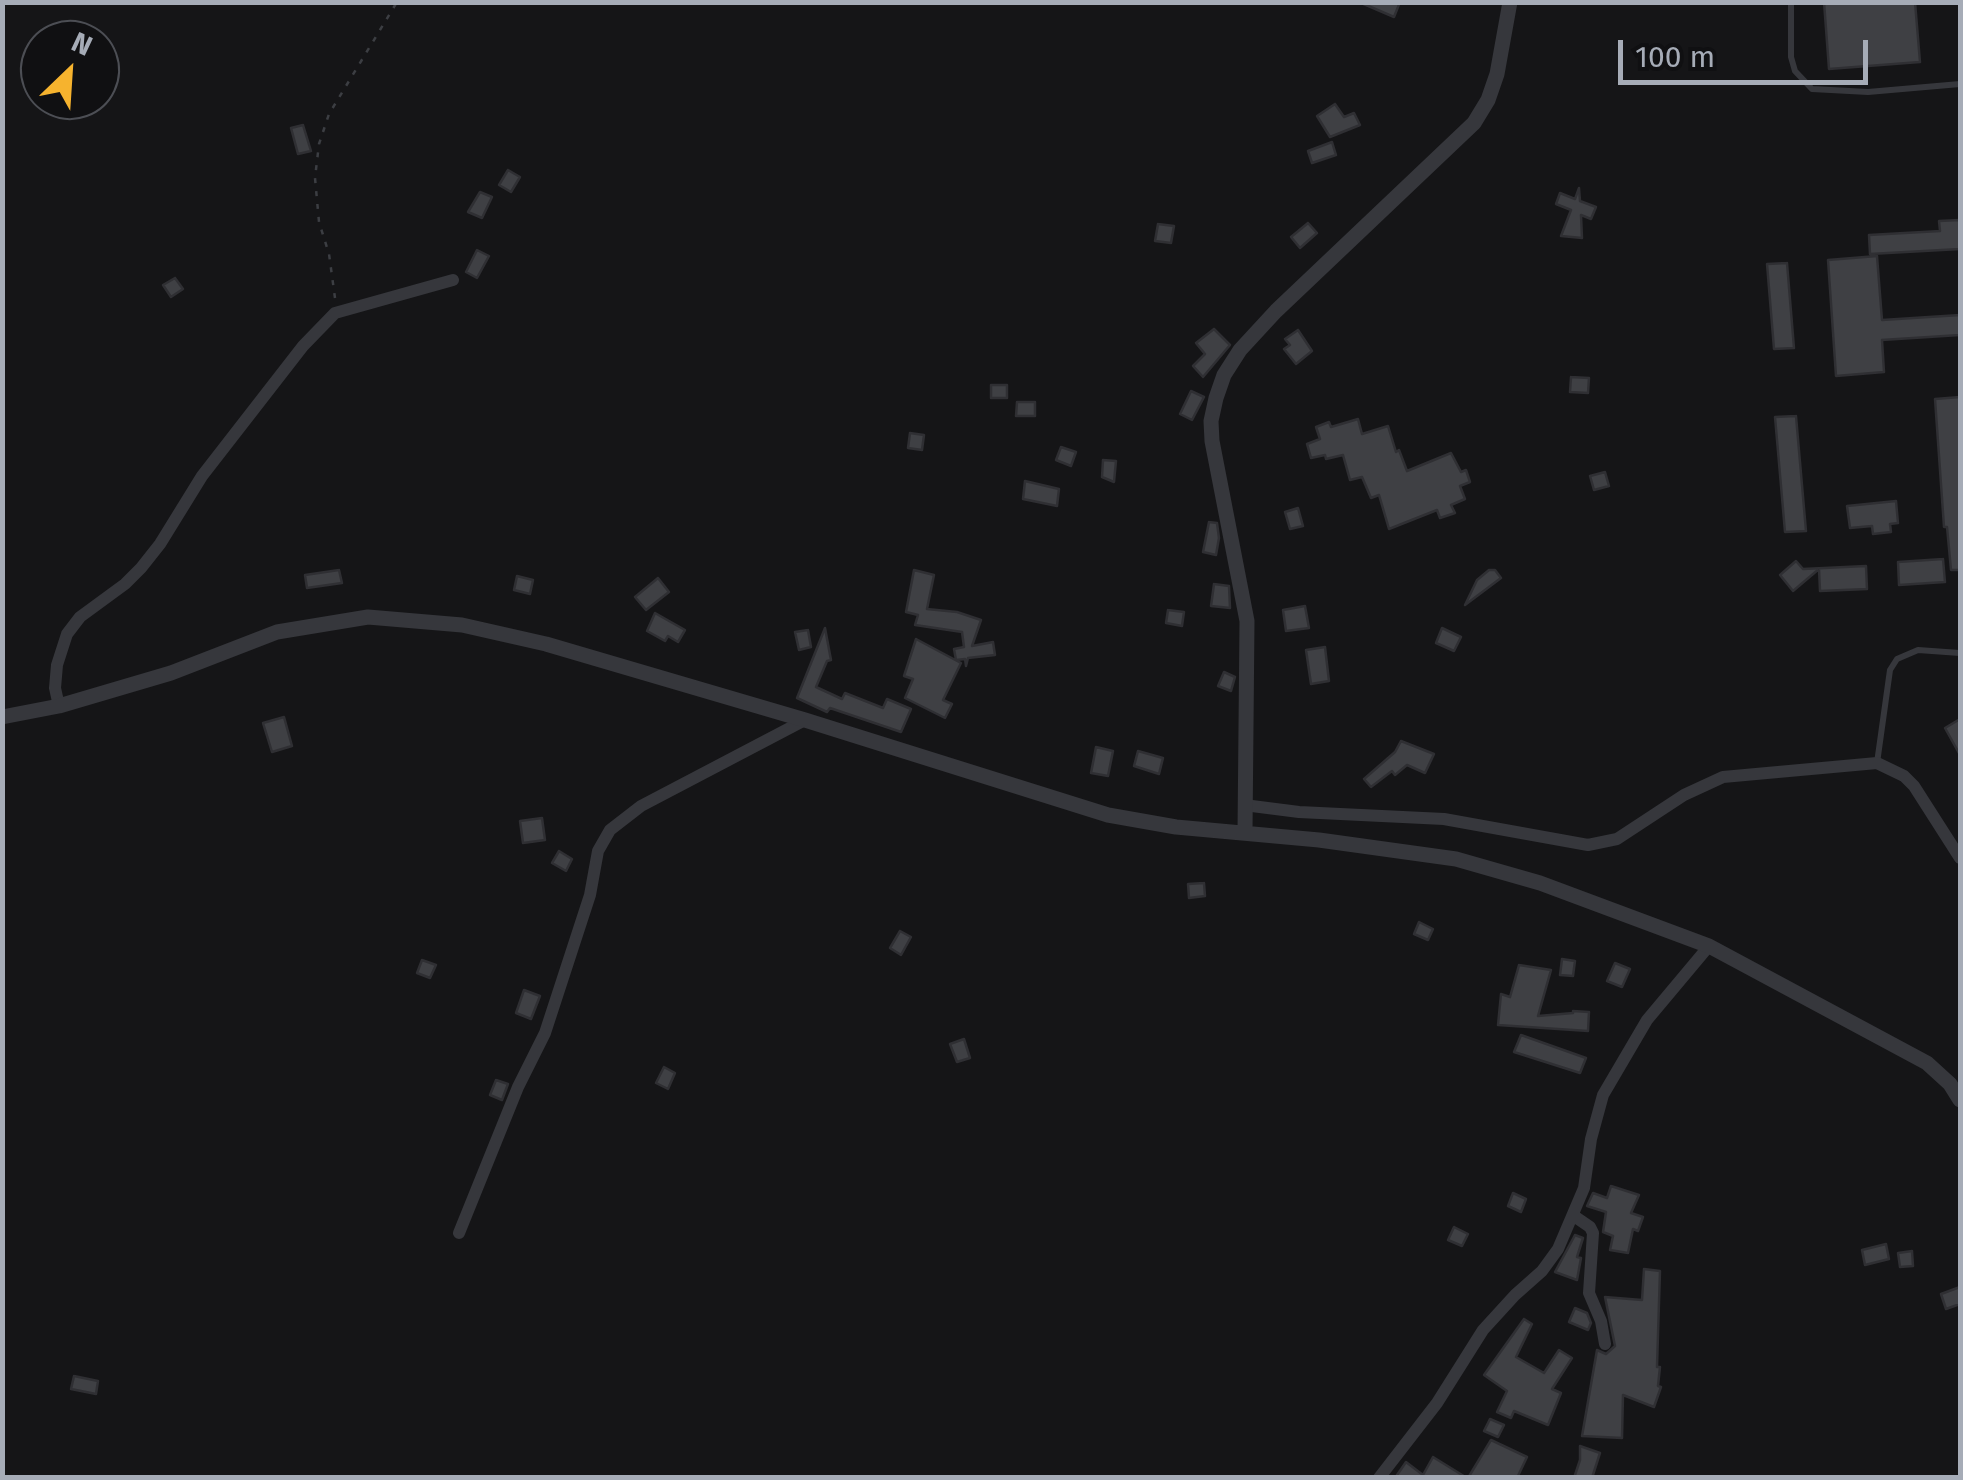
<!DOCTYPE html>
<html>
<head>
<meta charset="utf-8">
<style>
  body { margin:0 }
  #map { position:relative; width:1963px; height:1480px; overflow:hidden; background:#151517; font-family:"Fira Sans",sans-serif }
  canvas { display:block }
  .frame { position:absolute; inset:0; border:5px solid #a6acb7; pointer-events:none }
  .north { position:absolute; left:20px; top:20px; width:100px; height:100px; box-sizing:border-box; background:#101012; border:2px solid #4c4e54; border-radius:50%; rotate:25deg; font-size:28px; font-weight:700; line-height:40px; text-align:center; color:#a6acb7 }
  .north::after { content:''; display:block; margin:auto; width:35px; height:45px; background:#f6b32e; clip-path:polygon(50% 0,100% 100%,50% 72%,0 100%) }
  .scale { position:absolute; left:1618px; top:40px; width:250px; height:45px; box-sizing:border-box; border:5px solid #a6acb7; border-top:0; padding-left:12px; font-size:30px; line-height:35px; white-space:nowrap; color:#a6acb7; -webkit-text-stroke:8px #101012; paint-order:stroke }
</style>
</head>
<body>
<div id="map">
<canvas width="1963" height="1480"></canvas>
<div class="frame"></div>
<div class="north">N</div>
<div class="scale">100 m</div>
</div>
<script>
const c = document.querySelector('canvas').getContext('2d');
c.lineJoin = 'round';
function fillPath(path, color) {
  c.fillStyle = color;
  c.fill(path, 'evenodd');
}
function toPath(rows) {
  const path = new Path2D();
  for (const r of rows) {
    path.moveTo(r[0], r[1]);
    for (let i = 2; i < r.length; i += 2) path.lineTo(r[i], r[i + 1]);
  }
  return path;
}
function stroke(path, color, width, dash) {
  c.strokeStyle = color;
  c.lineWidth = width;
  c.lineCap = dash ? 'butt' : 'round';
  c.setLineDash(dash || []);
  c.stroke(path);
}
const building = toPath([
  [1359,2,1400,2,1394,17,1359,2],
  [1824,2,1915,2,1920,62,1829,69,1824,2],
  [1335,104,1344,117,1354,113,1360,125,1330,137,1317,116,1335,104],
  [303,125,311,151,298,154,291,128,303,125],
  [1332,142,1336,155,1312,163,1308,151,1332,142],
  [508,170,520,177,511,192,499,185,508,170],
  [1579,188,1580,201,1596,207,1591,219,1581,215,1582,238,1561,236,1571,210,1556,204,1560,193,1575,199,1579,188],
  [480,192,492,197,482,218,468,212,480,192],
  [1960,220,1960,249,1870,254,1869,235,1940,231,1939,221,1960,220],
  [1308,223,1317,233,1300,248,1291,237,1308,223],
  [1158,224,1174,226,1171,243,1155,241,1158,224],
  [477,250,489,256,477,278,466,272,477,250],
  [1877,256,1882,320,1960,315,1960,335,1882,340,1884,372,1836,376,1828,260,1877,256],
  [1787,263,1794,348,1774,349,1767,264,1787,263],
  [175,278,183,289,171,297,163,285,175,278],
  [1214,329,1230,345,1203,377,1193,366,1205,354,1196,343,1214,329],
  [1298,330,1312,351,1296,364,1284,349,1290,345,1285,339,1298,330],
  [1571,377,1589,378,1588,393,1570,392,1571,377],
  [991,385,1007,385,1007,398,991,398,991,385],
  [1191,391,1204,397,1192,420,1180,414,1191,391],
  [1960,397,1960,570,1951,570,1947,527,1944,527,1935,399,1960,397],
  [1017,402,1035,402,1035,416,1016,416,1017,402],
  [1796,416,1806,531,1785,532,1775,417,1796,416],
  [1358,419,1362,434,1388,426,1396,452,1399,450,1407,471,1451,453,1461,472,1466,470,1470,482,1460,486,1465,499,1451,505,1455,513,1440,518,1437,510,1389,529,1379,495,1371,498,1362,477,1350,480,1343,455,1326,459,1325,455,1311,458,1307,444,1320,439,1316,427,1329,422,1331,427,1358,419],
  [910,433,924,435,922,450,908,448,910,433],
  [1061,447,1076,452,1071,466,1056,460,1061,447],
  [1103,460,1116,461,1114,482,1102,477,1103,460],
  [1605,472,1609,486,1594,490,1590,476,1605,472],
  [1025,481,1059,489,1057,506,1023,499,1025,481],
  [1896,501,1898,523,1890,524,1891,532,1873,534,1872,526,1850,528,1847,506,1896,501],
  [1298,508,1303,526,1290,529,1285,512,1298,508],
  [1209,522,1217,523,1219,538,1216,555,1203,552,1209,522],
  [1943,559,1945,582,1899,585,1898,562,1943,559],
  [1796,561,1803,569,1866,566,1867,589,1820,591,1819,569,1793,591,1780,575,1796,561],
  [339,570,342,583,307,588,305,575,339,570],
  [914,570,934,575,927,609,957,612,981,620,972,646,993,642,995,655,968,658,966,666,965,659,956,660,954,649,964,647,962,632,915,625,918,615,906,612,914,570],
  [1489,570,1495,570,1501,578,1465,605,1477,580,1489,570],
  [517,576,533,580,530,594,514,590,517,576],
  [658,578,669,592,646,610,635,597,658,578],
  [1214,584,1229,586,1230,608,1211,606,1214,584],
  [1305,606,1309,628,1286,631,1283,610,1305,606],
  [1168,610,1184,612,1182,626,1166,623,1168,610],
  [655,613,685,630,678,642,668,636,665,641,647,631,655,613],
  [825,628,831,660,827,661,816,687,842,699,845,693,883,708,887,699,911,709,901,732,830,708,827,712,797,698,825,628],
  [1442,628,1461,637,1454,651,1436,643,1442,628],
  [808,630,811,647,799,650,795,632,808,630],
  [916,639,961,663,943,700,952,704,945,718,905,698,913,679,904,676,916,639],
  [1325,647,1329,681,1311,684,1306,650,1325,647],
  [1224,672,1235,677,1231,691,1218,686,1224,672],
  [284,717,292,746,272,752,263,723,284,717],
  [1960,719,1960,755,1945,728,1960,719],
  [1401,741,1434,754,1425,773,1407,765,1395,775,1392,771,1371,787,1364,779,1395,752,1401,741],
  [1096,747,1113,751,1108,776,1091,773,1096,747],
  [1138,751,1163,758,1159,774,1134,766,1138,751],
  [542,818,545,840,523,843,520,821,542,818],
  [559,851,572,859,566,871,552,863,559,851],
  [1204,883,1205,896,1189,898,1188,884,1204,883],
  [1419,922,1433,929,1428,940,1414,934,1419,922],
  [900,931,911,937,901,955,890,948,900,931],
  [1562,959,1575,961,1573,976,1560,975,1562,959],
  [422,960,436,965,430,978,417,973,422,960],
  [1615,963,1630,969,1622,987,1607,981,1615,963],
  [1519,965,1551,970,1538,1016,1573,1013,1573,1011,1589,1012,1588,1031,1498,1025,1501,994,1510,997,1519,965],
  [524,990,540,996,531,1019,516,1013,524,990],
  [1521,1035,1586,1058,1580,1073,1514,1052,1521,1035],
  [964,1039,970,1058,957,1062,950,1044,964,1039],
  [664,1067,675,1073,668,1089,656,1083,664,1067],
  [496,1080,508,1084,502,1100,490,1095,496,1080],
  [1611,1186,1639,1195,1631,1213,1643,1217,1638,1231,1633,1229,1628,1253,1610,1250,1613,1236,1603,1232,1606,1212,1587,1206,1593,1193,1607,1198,1611,1186],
  [1513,1193,1526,1199,1521,1212,1508,1206,1513,1193],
  [1454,1227,1468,1234,1462,1246,1448,1240,1454,1227],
  [1575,1235,1583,1238,1577,1257,1581,1258,1577,1280,1555,1272,1575,1235],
  [1886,1244,1889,1259,1865,1265,1862,1250,1886,1244],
  [1912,1251,1913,1266,1900,1267,1898,1253,1912,1251],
  [1644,1269,1660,1271,1657,1367,1660,1367,1658,1386,1661,1387,1654,1407,1623,1395,1622,1438,1582,1436,1597,1350,1606,1354,1615,1346,1605,1297,1642,1300,1644,1269],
  [1960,1287,1960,1304,1946,1309,1941,1294,1960,1287],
  [1575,1308,1587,1313,1591,1323,1588,1330,1569,1322,1575,1308],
  [1524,1319,1532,1324,1516,1357,1544,1373,1559,1350,1572,1358,1552,1389,1561,1393,1548,1425,1514,1411,1511,1418,1497,1412,1507,1391,1484,1375,1524,1319],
  [74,1376,98,1381,96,1394,71,1389,74,1376],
  [1490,1419,1504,1425,1498,1437,1484,1431,1490,1419],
  [1491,1440,1527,1457,1517,1478,1468,1478,1491,1440],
  [1580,1446,1600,1453,1592,1478,1574,1478,1580,1460,1580,1446],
  [1433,1457,1467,1478,1395,1478,1406,1462,1423,1475,1433,1457]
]);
const path = toPath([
  [335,298,329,254,319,222,315,178,319,144,329,114,397,2]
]);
const service = toPath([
  [1791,2,1791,57,1795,71,1812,89,1868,92,1960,84],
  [1877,763,1890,670,1897,659,1918,650,1960,653]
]);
const minor = toPath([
  [59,706,55,688,57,665,67,634,80,617,125,584,141,568,160,544,202,476,303,346,335,313,453,280],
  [1244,805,1299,812,1444,819,1588,845,1617,839,1684,795,1723,777,1877,763,1904,776,1914,786,1960,858],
  [1574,1216,1590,1227,1593,1233,1589,1293,1601,1321,1605,1344],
  [459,1233,518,1087,545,1033,590,895,598,851,610,830,641,806,805,720],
  [1379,1478,1437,1403,1483,1330,1515,1295,1542,1271,1558,1249,1584,1188,1591,1139,1603,1095,1647,1020,1709,946]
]);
const tertiary = toPath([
  [2,717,59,706,171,673,277,632,368,617,462,625,546,644,805,720,1108,815,1176,827,1319,840,1456,859,1540,883,1709,946,1927,1063,1950,1084,1960,1100],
  [1245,832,1247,621,1212,441,1211,421,1216,398,1224,375,1240,350,1276,311,1474,123,1488,100,1497,74,1510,2]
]);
fillPath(building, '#3f4044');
stroke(building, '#2f2f33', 2.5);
stroke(path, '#3c3e43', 2.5, [5, 8]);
stroke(service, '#36373c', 6);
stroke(minor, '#36373c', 12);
stroke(tertiary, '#36373c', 15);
</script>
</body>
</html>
